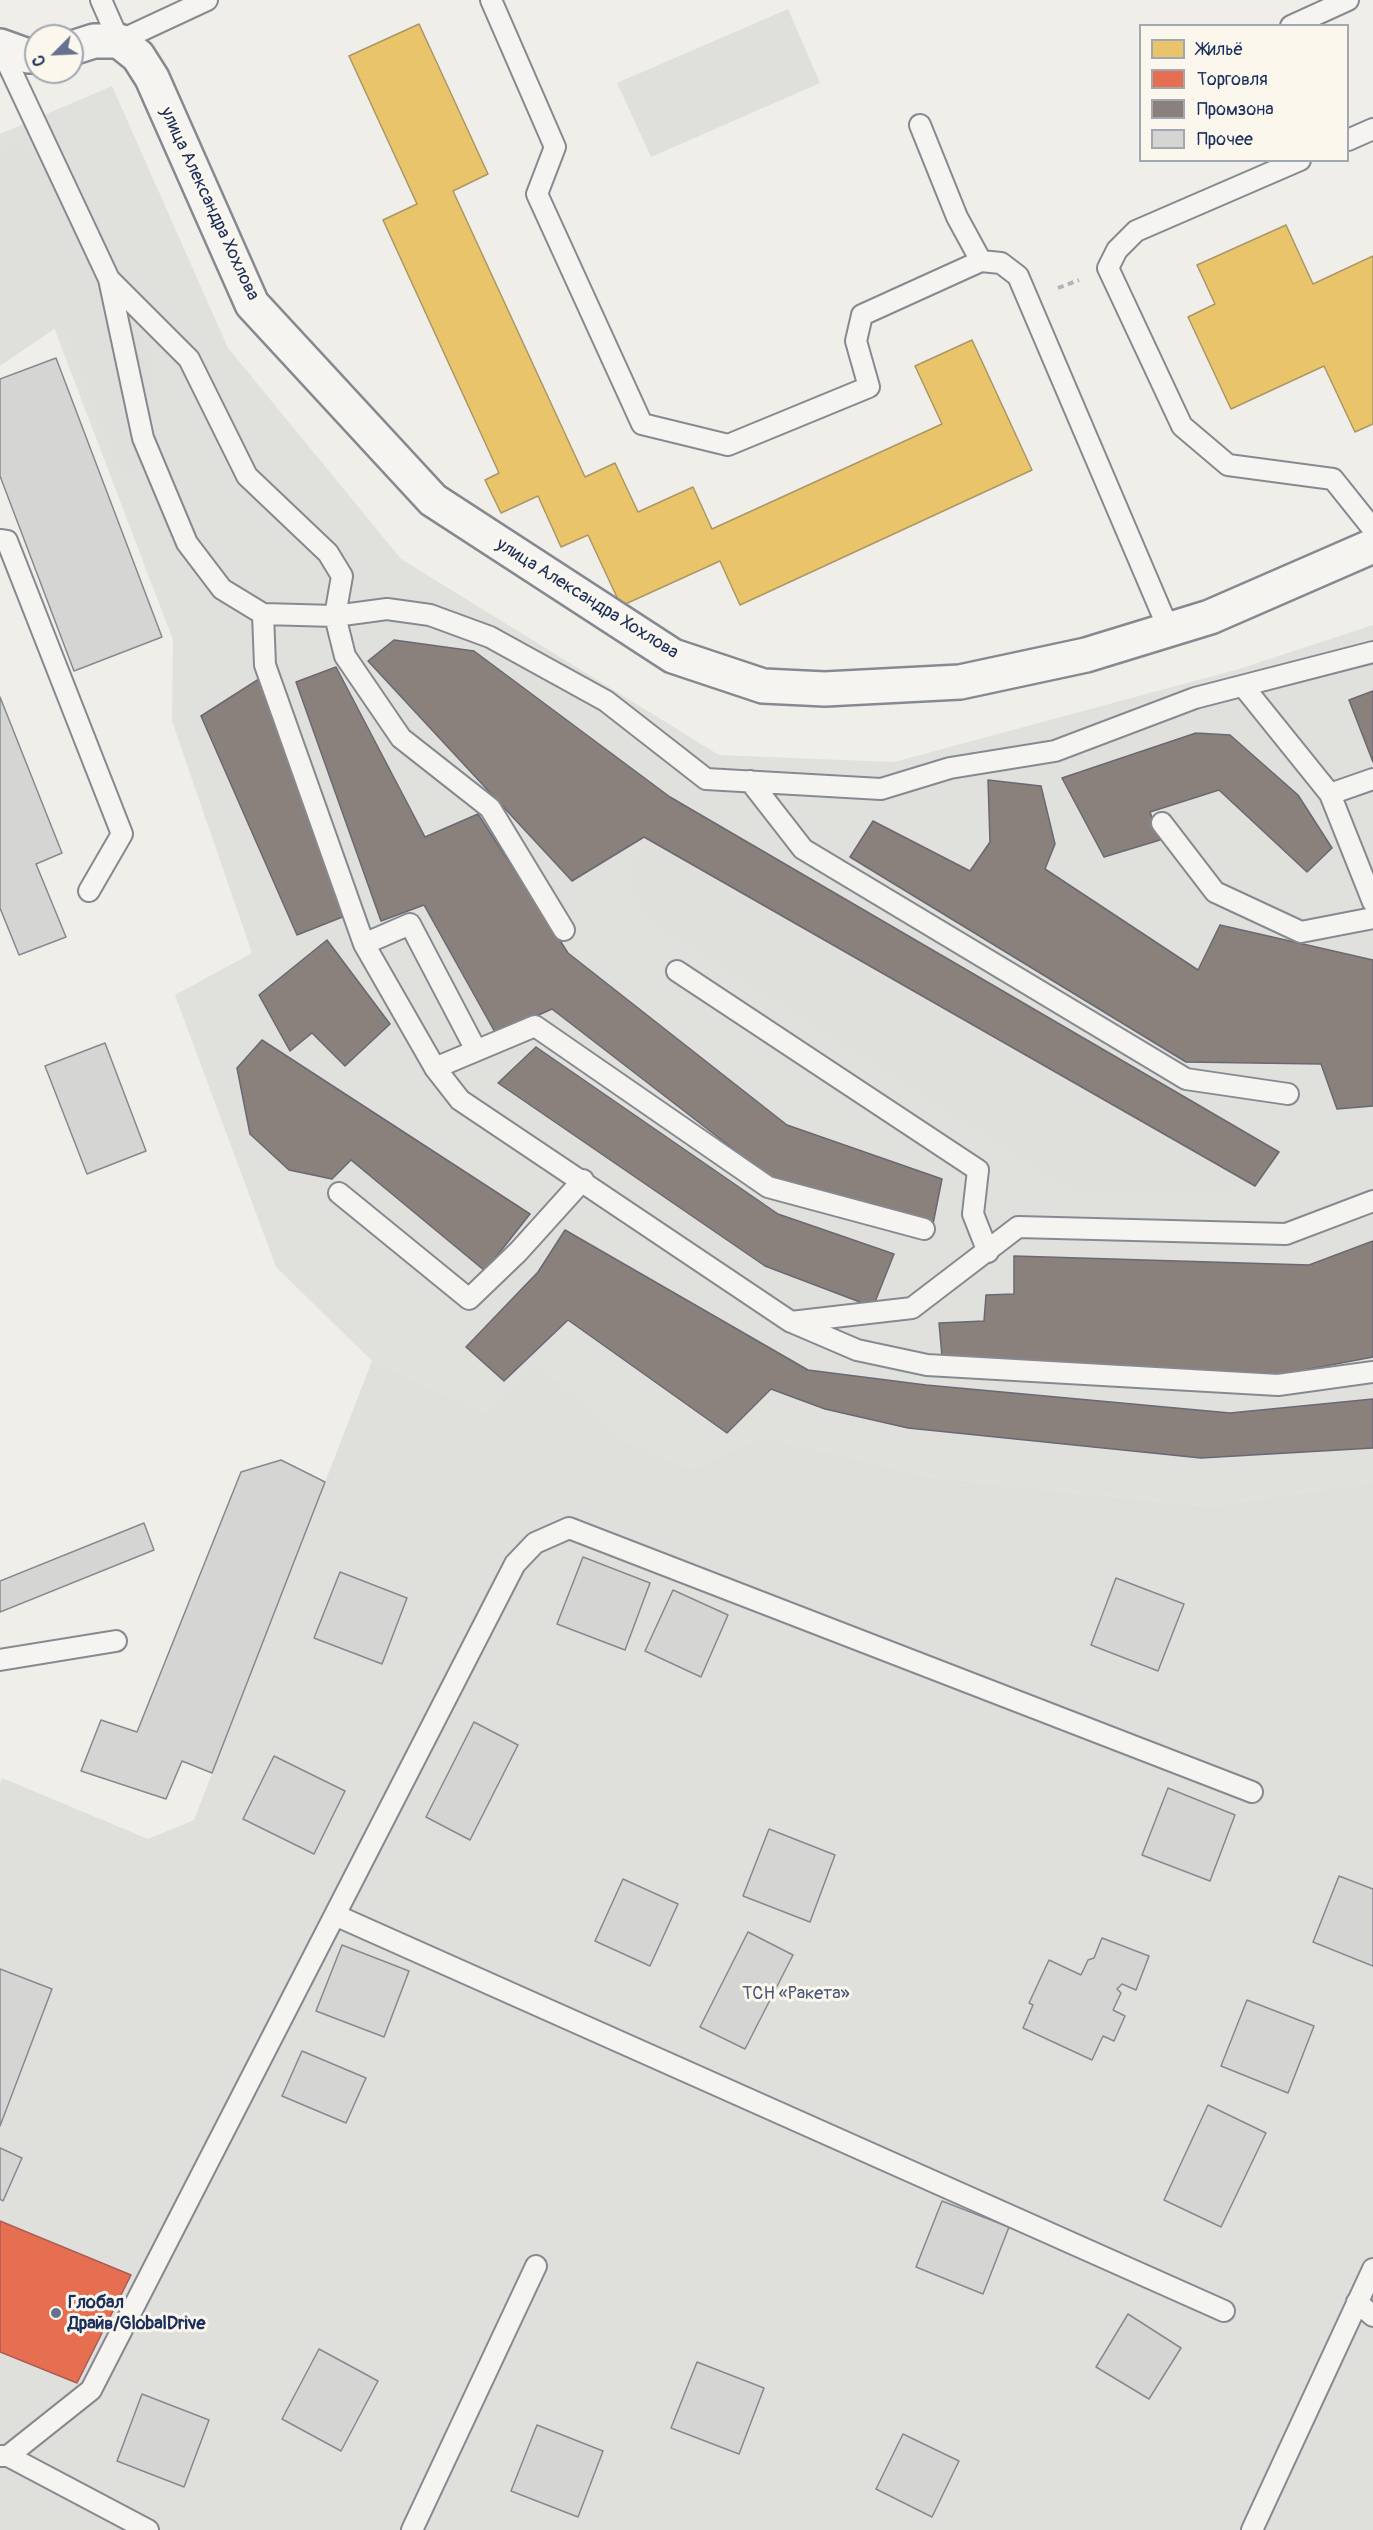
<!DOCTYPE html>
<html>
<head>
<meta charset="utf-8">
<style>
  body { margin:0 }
  #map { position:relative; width:1373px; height:2530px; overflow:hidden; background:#efeee9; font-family:Pangolin,sans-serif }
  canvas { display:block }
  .legend { position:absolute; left:1139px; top:24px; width:210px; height:138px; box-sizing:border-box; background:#fbf7ec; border:2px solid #a1a7b3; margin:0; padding:8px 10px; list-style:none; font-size:18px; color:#1b2f5e }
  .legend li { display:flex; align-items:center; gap:12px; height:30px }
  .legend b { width:30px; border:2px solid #a1a7b3 }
  .north { position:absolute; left:24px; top:24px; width:60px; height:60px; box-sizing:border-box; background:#fbf7ec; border:2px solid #a1a7b3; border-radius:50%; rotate:246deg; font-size:16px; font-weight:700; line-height:24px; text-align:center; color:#1b2f5e }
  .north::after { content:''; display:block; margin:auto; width:21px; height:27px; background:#65728f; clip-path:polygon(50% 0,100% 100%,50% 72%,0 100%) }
</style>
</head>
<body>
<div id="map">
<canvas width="1373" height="2530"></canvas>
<ul class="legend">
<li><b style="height:16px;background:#e9c46a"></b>Жильё</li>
<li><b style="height:16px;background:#e76f51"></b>Торговля</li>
<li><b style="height:16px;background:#8a817c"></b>Промзона</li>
<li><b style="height:16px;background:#d5d5d4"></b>Прочее</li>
</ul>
<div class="north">С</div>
</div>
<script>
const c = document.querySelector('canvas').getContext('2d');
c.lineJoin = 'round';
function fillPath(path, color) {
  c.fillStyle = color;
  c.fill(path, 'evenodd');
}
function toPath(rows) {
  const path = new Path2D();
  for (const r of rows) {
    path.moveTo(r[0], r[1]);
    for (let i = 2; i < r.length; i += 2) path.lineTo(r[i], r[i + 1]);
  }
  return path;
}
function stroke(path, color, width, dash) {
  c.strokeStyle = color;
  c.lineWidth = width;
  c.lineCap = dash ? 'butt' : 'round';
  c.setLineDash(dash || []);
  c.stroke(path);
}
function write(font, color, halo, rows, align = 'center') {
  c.font = font + ' Pangolin,sans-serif';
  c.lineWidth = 6;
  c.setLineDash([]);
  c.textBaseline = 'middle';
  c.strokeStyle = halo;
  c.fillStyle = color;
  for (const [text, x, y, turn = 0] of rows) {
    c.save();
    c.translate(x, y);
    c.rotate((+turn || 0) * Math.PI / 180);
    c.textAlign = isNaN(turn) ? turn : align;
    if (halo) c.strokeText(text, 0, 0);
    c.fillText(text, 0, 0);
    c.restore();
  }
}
const built = toPath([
  [112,86,228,348,401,559,719,755,894,762,1239,669,1373,625,1373,1482,1209,1506,938,1478,760,1436,692,1469,624,1440,538,1363,483,1411,372,1361,276,1267,175,995,252,953,172,721,173,640,0,186,0,134]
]);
const green = toPath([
  [788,9,820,83,651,157,617,83],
  [22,146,99,222,154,368,143,468,120,475,63,323,0,366,0,151],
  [648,846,1234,1180,1236,1190,1076,1192,642,915,628,860],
  [372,1361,483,1411,538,1363,624,1440,692,1469,760,1436,938,1478,1209,1506,1373,1482,1373,2530,0,2530,0,1784,2,1778,148,1839,194,1820]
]);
const homes = toPath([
  [419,24,488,174,453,191,585,477,615,463,638,512,693,487,712,529,942,424,915,366,972,340,1032,470,740,605,720,561,621,606,588,535,561,547,538,496,501,513,485,480,499,473,383,220,417,204,349,56,419,24],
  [1286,225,1313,284,1373,256,1373,424,1355,432,1324,366,1231,409,1188,317,1215,304,1197,265,1286,225]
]);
const shops = toPath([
  [0,2221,131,2275,77,2383,0,2352,0,2221]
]);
const industry = toPath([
  [394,640,474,651,670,797,1279,1152,1255,1186,644,837,572,881,368,661,394,640],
  [336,667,425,837,478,814,568,953,787,1125,942,1179,933,1224,767,1175,552,1009,496,1034,424,905,381,921,296,682,336,667],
  [259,679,345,916,297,935,201,716,259,679],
  [1373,691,1373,762,1349,700,1373,691],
  [1196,733,1230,735,1298,795,1332,848,1307,872,1219,790,1150,812,1160,840,1104,857,1062,778,1196,733],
  [988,780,1041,786,1055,844,1045,869,1198,970,1220,925,1373,960,1373,1106,1337,1109,1321,1064,1186,1062,850,857,873,821,970,871,990,842,988,780],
  [327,940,390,1024,345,1066,312,1033,290,1051,259,995,327,940],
  [262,1040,530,1214,485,1271,351,1160,332,1179,289,1170,250,1134,237,1068,262,1040],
  [536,1047,778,1214,894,1254,873,1307,765,1266,498,1083,536,1047],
  [565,1230,808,1370,926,1385,1230,1413,1373,1399,1373,1448,1201,1458,908,1428,825,1409,771,1389,727,1433,568,1320,504,1381,466,1347,538,1272,565,1230],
  [1373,1241,1373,1357,1283,1374,942,1356,939,1323,984,1321,986,1295,1014,1294,1014,1256,1309,1265,1373,1241]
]);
const building = toPath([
  [56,358,162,637,74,671,0,476,0,379,56,358],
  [0,697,62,853,36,864,66,937,19,955,0,908,0,697],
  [105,1043,146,1151,87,1174,45,1066,105,1043],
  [281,1460,325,1482,212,1773,182,1761,166,1799,81,1771,101,1720,137,1732,241,1472,281,1460],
  [144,1523,154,1550,0,1612,0,1581,144,1523],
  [583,1557,650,1583,625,1650,557,1624,583,1557],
  [340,1572,407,1598,382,1664,314,1638,340,1572],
  [1116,1578,1184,1604,1158,1671,1091,1645,1116,1578],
  [673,1590,728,1615,701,1677,645,1651,673,1590],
  [474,1722,518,1745,470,1840,426,1817,474,1722],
  [274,1756,345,1791,314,1854,243,1819,274,1756],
  [1168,1788,1235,1815,1210,1881,1142,1855,1168,1788],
  [769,1829,835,1855,810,1922,743,1896,769,1829],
  [1339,1876,1373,1889,1373,1966,1313,1942,1339,1876],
  [623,1879,678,1904,650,1966,595,1941,623,1879],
  [748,1932,793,1955,745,2049,700,2027,748,1932],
  [1102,1938,1149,1956,1136,1990,1122,1984,1117,1989,1121,1993,1113,2010,1125,2016,1114,2041,1103,2036,1092,2060,1023,2028,1033,2005,1029,2003,1049,1960,1081,1975,1088,1960,1094,1958,1102,1938],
  [342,1945,409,1971,384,2037,316,2011,342,1945],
  [0,1969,52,1989,0,2126,0,1969],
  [1247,2000,1314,2026,1288,2093,1221,2066,1247,2000],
  [302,2051,366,2078,346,2123,282,2096,302,2051],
  [1208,2105,1266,2133,1221,2227,1164,2200,1208,2105],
  [0,2148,22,2158,3,2201,0,2199,0,2148],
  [942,2201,1009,2227,983,2294,916,2267,942,2201],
  [1128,2314,1181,2348,1149,2399,1096,2367,1128,2314],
  [319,2349,378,2381,341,2451,282,2419,319,2349],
  [697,2362,764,2388,739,2454,671,2428,697,2362],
  [142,2394,209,2420,184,2487,117,2461,142,2394],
  [537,2425,603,2451,578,2517,511,2491,537,2425],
  [903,2434,959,2461,932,2517,876,2489,903,2434]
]);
const path = toPath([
  [1058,288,1079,280]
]);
const service = toPath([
  [101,0,119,41,207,0],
  [491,0,555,147,537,194,642,424,728,445,869,387,856,341,862,315,981,261,1001,263,1018,276,1169,630],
  [1291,26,1348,0],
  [0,47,109,279,143,438,187,543,222,589,263,614,335,616,387,609,430,615,490,637,606,701,706,779,881,789,950,768,1055,751,1195,698,1373,652],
  [920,125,957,217,981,261],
  [1348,140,1373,129],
  [1300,160,1136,231,1117,250,1108,268,1182,426,1228,465,1333,479,1373,529],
  [109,279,189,359,247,476,328,553,342,576,335,616,345,656,401,738,490,808,564,930],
  [0,540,7,541,122,834,89,891],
  [263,614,265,665,364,944,435,1068,460,1100,791,1322,912,1308,1018,1227,1286,1234,1373,1201],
  [1243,686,1330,794,1373,902],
  [750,781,803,849,1186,1079,1288,1094],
  [1330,794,1373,779],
  [1162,823,1215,892,1301,932,1373,918],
  [364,944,410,924,476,1050],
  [677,971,978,1170,973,1214,988,1252],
  [435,1068,535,1026,768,1187,924,1229],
  [339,1193,469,1299,518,1252,583,1180],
  [794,1323,857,1350,927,1365,1278,1385,1373,1372],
  [0,1660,116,1641],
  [335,1915,1224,2311],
  [1357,2302,1373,2316],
  [0,2456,8,2456,148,2530],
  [8,2456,91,2390,515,1564,535,1543,569,1528,1252,1792],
  [412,2530,536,2266],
  [1252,2530,1373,2269]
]);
const minor = toPath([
  [0,46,28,56,36,56],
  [72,48,94,41,119,41,138,56,152,78,252,304,433,500,673,656,763,686,825,689,960,682,1086,655,1210,617,1373,546]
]);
const markers = [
  [56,2313,6,"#65728f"]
];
const streetNames = [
  ["улица Александра Хохлова",209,204,65],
  ["улица Александра Хохлова",587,599,32]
];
const parkNames = [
  ["ТСН «Ракета»",796,1994]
];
const poiNames = [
  ["Глобал",68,2303],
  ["Драйв/GlobalDrive",68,2324]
];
fillPath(built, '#e0e0dd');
fillPath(green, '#dfdfdc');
fillPath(homes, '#e9c46a');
stroke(homes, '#ab9766', 1.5);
fillPath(shops, '#e76f51');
stroke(shops, '#aa5c55', 1.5);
fillPath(industry, '#8a817c');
stroke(industry, '#696873', 1.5);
fillPath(building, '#d5d5d4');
stroke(building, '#868a90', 1.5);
stroke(service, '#868a90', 24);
stroke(minor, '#868a90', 38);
stroke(path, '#b2b3b6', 4, [6, 4.5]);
stroke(service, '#f5f4f0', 20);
stroke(minor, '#f5f4f0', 33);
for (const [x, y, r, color] of markers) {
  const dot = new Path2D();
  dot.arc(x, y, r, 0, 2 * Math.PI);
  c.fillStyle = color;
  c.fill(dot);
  stroke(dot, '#fbf7ec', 2);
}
write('18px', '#1b2f5e', '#fbf7ec', streetNames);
write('18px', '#49587b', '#fbf7ec', parkNames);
write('bold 18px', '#1b2f5e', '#fbf7ec', poiNames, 'left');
</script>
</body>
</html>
